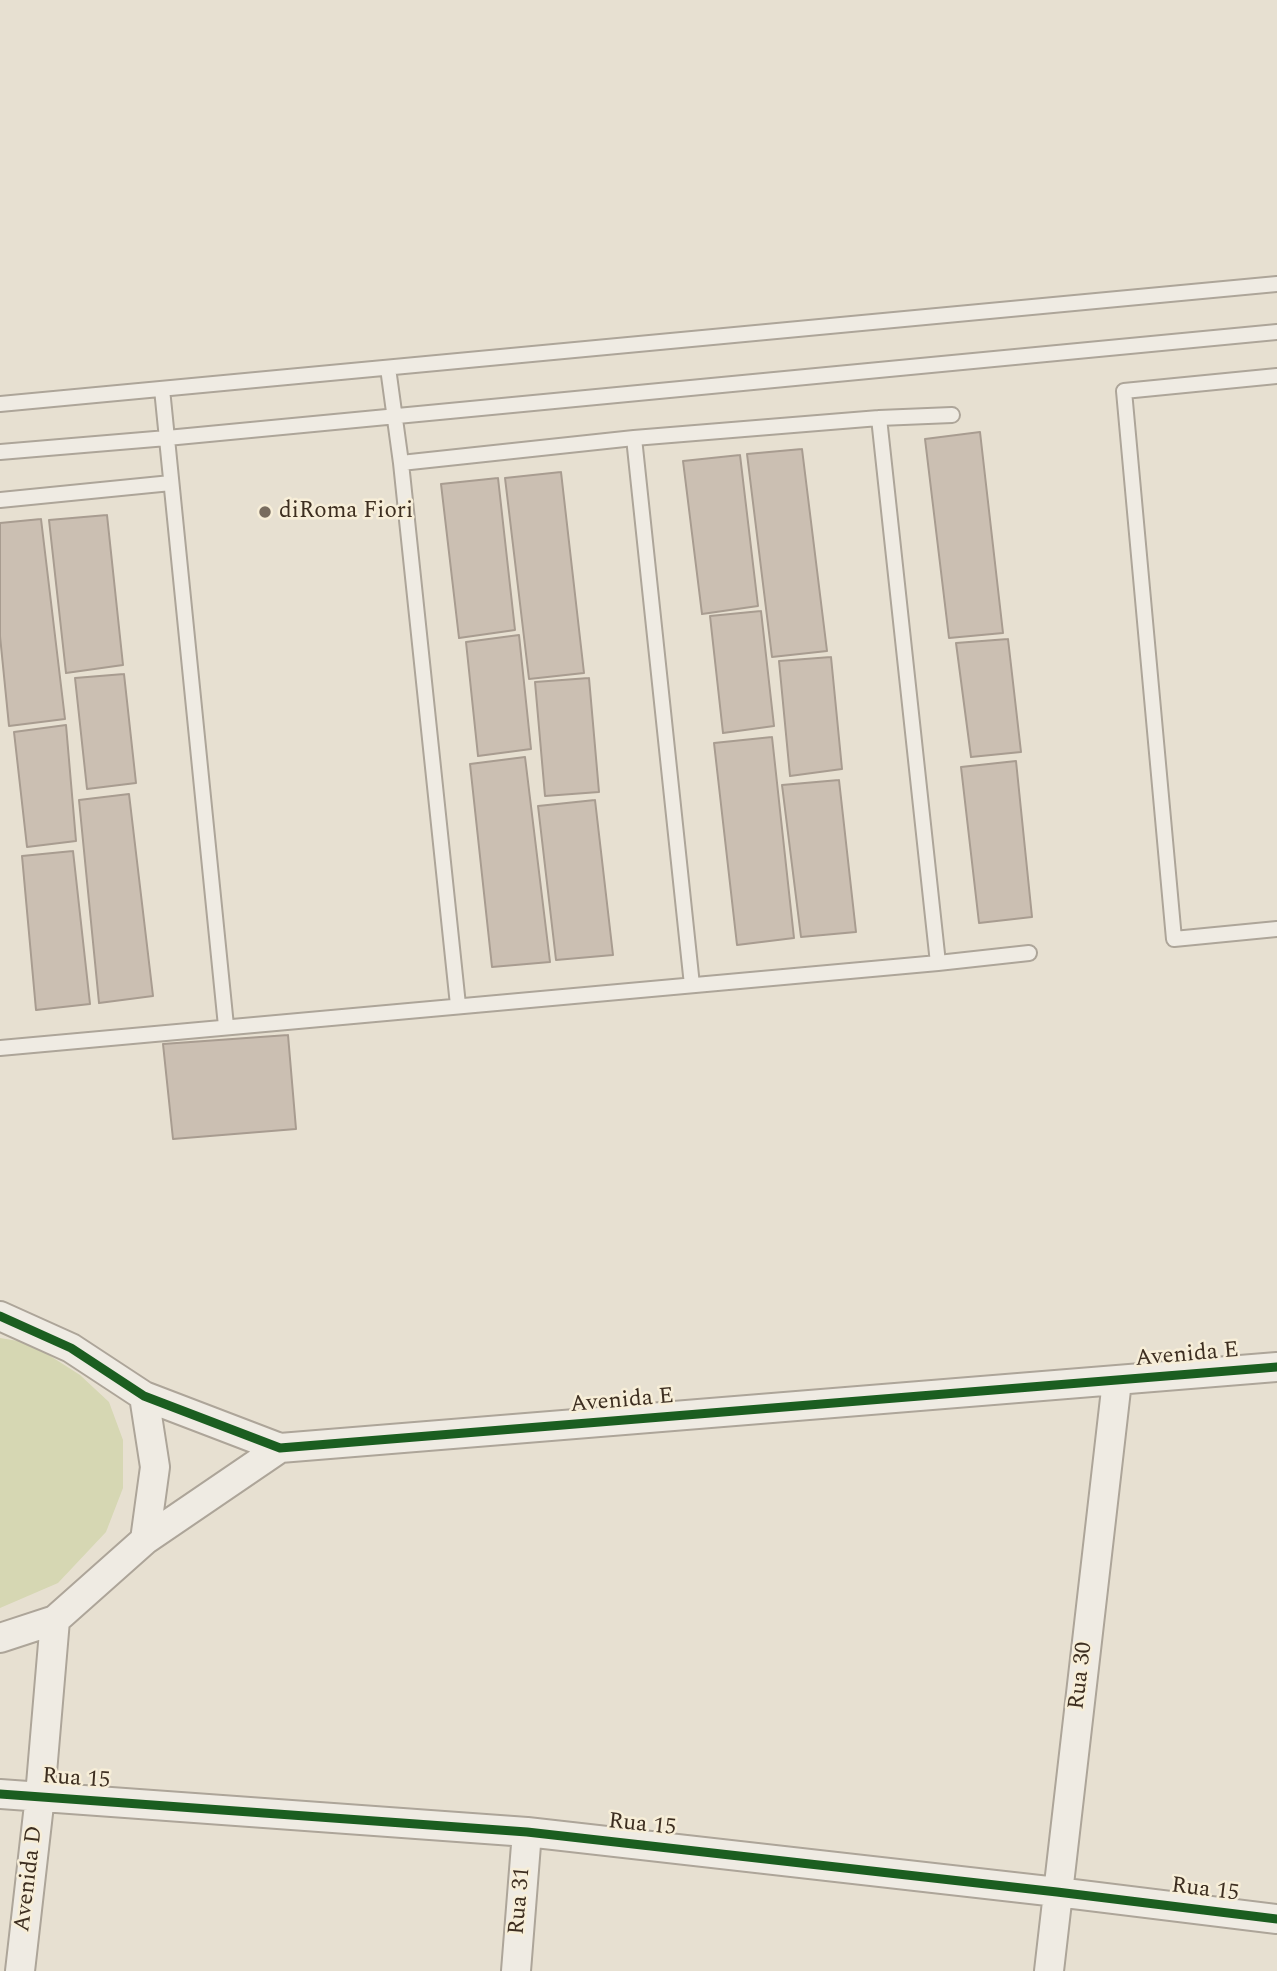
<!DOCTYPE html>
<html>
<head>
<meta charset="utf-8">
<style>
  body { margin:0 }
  canvas { display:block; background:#e7e0d1 }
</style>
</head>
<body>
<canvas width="1277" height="1971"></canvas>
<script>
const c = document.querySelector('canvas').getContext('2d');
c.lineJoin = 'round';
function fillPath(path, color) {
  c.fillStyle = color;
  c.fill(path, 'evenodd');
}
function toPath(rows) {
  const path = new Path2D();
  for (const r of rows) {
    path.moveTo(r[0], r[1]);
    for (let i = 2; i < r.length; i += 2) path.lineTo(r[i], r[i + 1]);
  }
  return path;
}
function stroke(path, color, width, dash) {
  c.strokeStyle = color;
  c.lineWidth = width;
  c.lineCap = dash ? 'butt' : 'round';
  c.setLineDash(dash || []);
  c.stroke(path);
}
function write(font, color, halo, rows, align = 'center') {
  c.font = font + ' Spectral,serif';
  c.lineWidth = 5;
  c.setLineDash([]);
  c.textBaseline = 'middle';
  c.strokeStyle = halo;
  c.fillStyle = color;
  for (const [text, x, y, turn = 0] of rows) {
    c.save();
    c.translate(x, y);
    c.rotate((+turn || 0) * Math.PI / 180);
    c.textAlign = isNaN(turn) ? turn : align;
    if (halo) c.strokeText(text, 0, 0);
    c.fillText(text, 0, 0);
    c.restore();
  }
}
const green = toPath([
  [0,1338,30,1343,80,1375,109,1402,123,1440,123,1488,106,1532,58,1583,0,1608]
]);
const building = toPath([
  [980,432,1003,633,949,638,925,439,980,432],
  [802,449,827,651,772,657,747,454,802,449],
  [740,455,758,606,702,614,683,461,740,455],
  [561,472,584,673,529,679,505,478,561,472],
  [498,478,515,630,459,638,441,484,498,478],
  [107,515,123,665,66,673,49,520,107,515],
  [41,519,65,719,9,726,0,636,0,523,41,519],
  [761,611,774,726,723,733,710,616,761,611],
  [519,635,531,749,478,756,466,642,519,635],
  [1008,639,1021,752,971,757,956,643,1008,639],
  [831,657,842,769,790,776,779,661,831,657],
  [124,674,136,783,87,789,75,678,124,674],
  [589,678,599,792,545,796,535,682,589,678],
  [66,725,76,841,27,847,14,732,66,725],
  [772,737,794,938,737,945,714,743,772,737],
  [525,757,550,962,492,967,470,764,525,757],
  [1016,761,1032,917,979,923,961,767,1016,761],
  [839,780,856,932,801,937,782,785,839,780],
  [129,794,153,996,99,1003,79,800,129,794],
  [595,800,613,955,556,960,538,806,595,800],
  [73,851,90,1004,36,1010,22,856,73,851],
  [288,1035,296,1129,173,1139,163,1044,288,1035]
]);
const lane = toPath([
  [388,368,401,463,458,1005],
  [1277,376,1124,391,1174,939,1277,929],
  [162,389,226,1026],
  [0,404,1277,284],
  [879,418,938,963],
  [634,438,692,985],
  [0,452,167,438,1277,332],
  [401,463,634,438,879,418,952,415],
  [0,500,171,483],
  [0,1048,938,963,1029,953]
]);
const street = toPath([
  [0,1316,71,1348,144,1396,280,1448,1277,1367],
  [144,1396,155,1467,145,1540],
  [0,1638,55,1620,145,1540,280,1448],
  [0,1794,527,1832,1057,1892,1277,1919],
  [20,1971,40,1796,55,1620],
  [516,1971,527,1832],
  [1049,1971,1117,1381]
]);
const cycleway = toPath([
  [0,1316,71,1348,144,1396,280,1448,1277,1367],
  [0,1794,527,1832,1057,1892,1277,1919]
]);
const markers = [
  [265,512,7,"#786c5e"]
];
const poiNames = [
  ["diRoma Fiori",279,512]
];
const streetNames = [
  ["Avenida E",1187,1356,-5],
  ["Avenida E",622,1402,-5],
  ["Rua 30",1082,1676,-83],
  ["Rua 15",76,1780,4],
  ["Rua 15",642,1826,6],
  ["Avenida D",30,1879,-83],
  ["Rua 15",1205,1891,7],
  ["Rua 31",521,1901,-85]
];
fillPath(green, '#d6d7b3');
fillPath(building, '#cbbfb2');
stroke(building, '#a89c90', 2);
stroke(lane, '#ada599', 18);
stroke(street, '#ada599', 32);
stroke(lane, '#efebe3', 14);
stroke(street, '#efebe3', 28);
stroke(cycleway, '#1b5e20', 9);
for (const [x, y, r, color] of markers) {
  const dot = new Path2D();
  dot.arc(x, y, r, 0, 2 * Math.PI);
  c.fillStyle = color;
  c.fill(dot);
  stroke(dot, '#f7eed8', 2.5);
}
write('23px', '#3d2e20', '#f7eed8', poiNames, 'left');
write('23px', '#3d2e20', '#f7eed8', streetNames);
</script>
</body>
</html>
